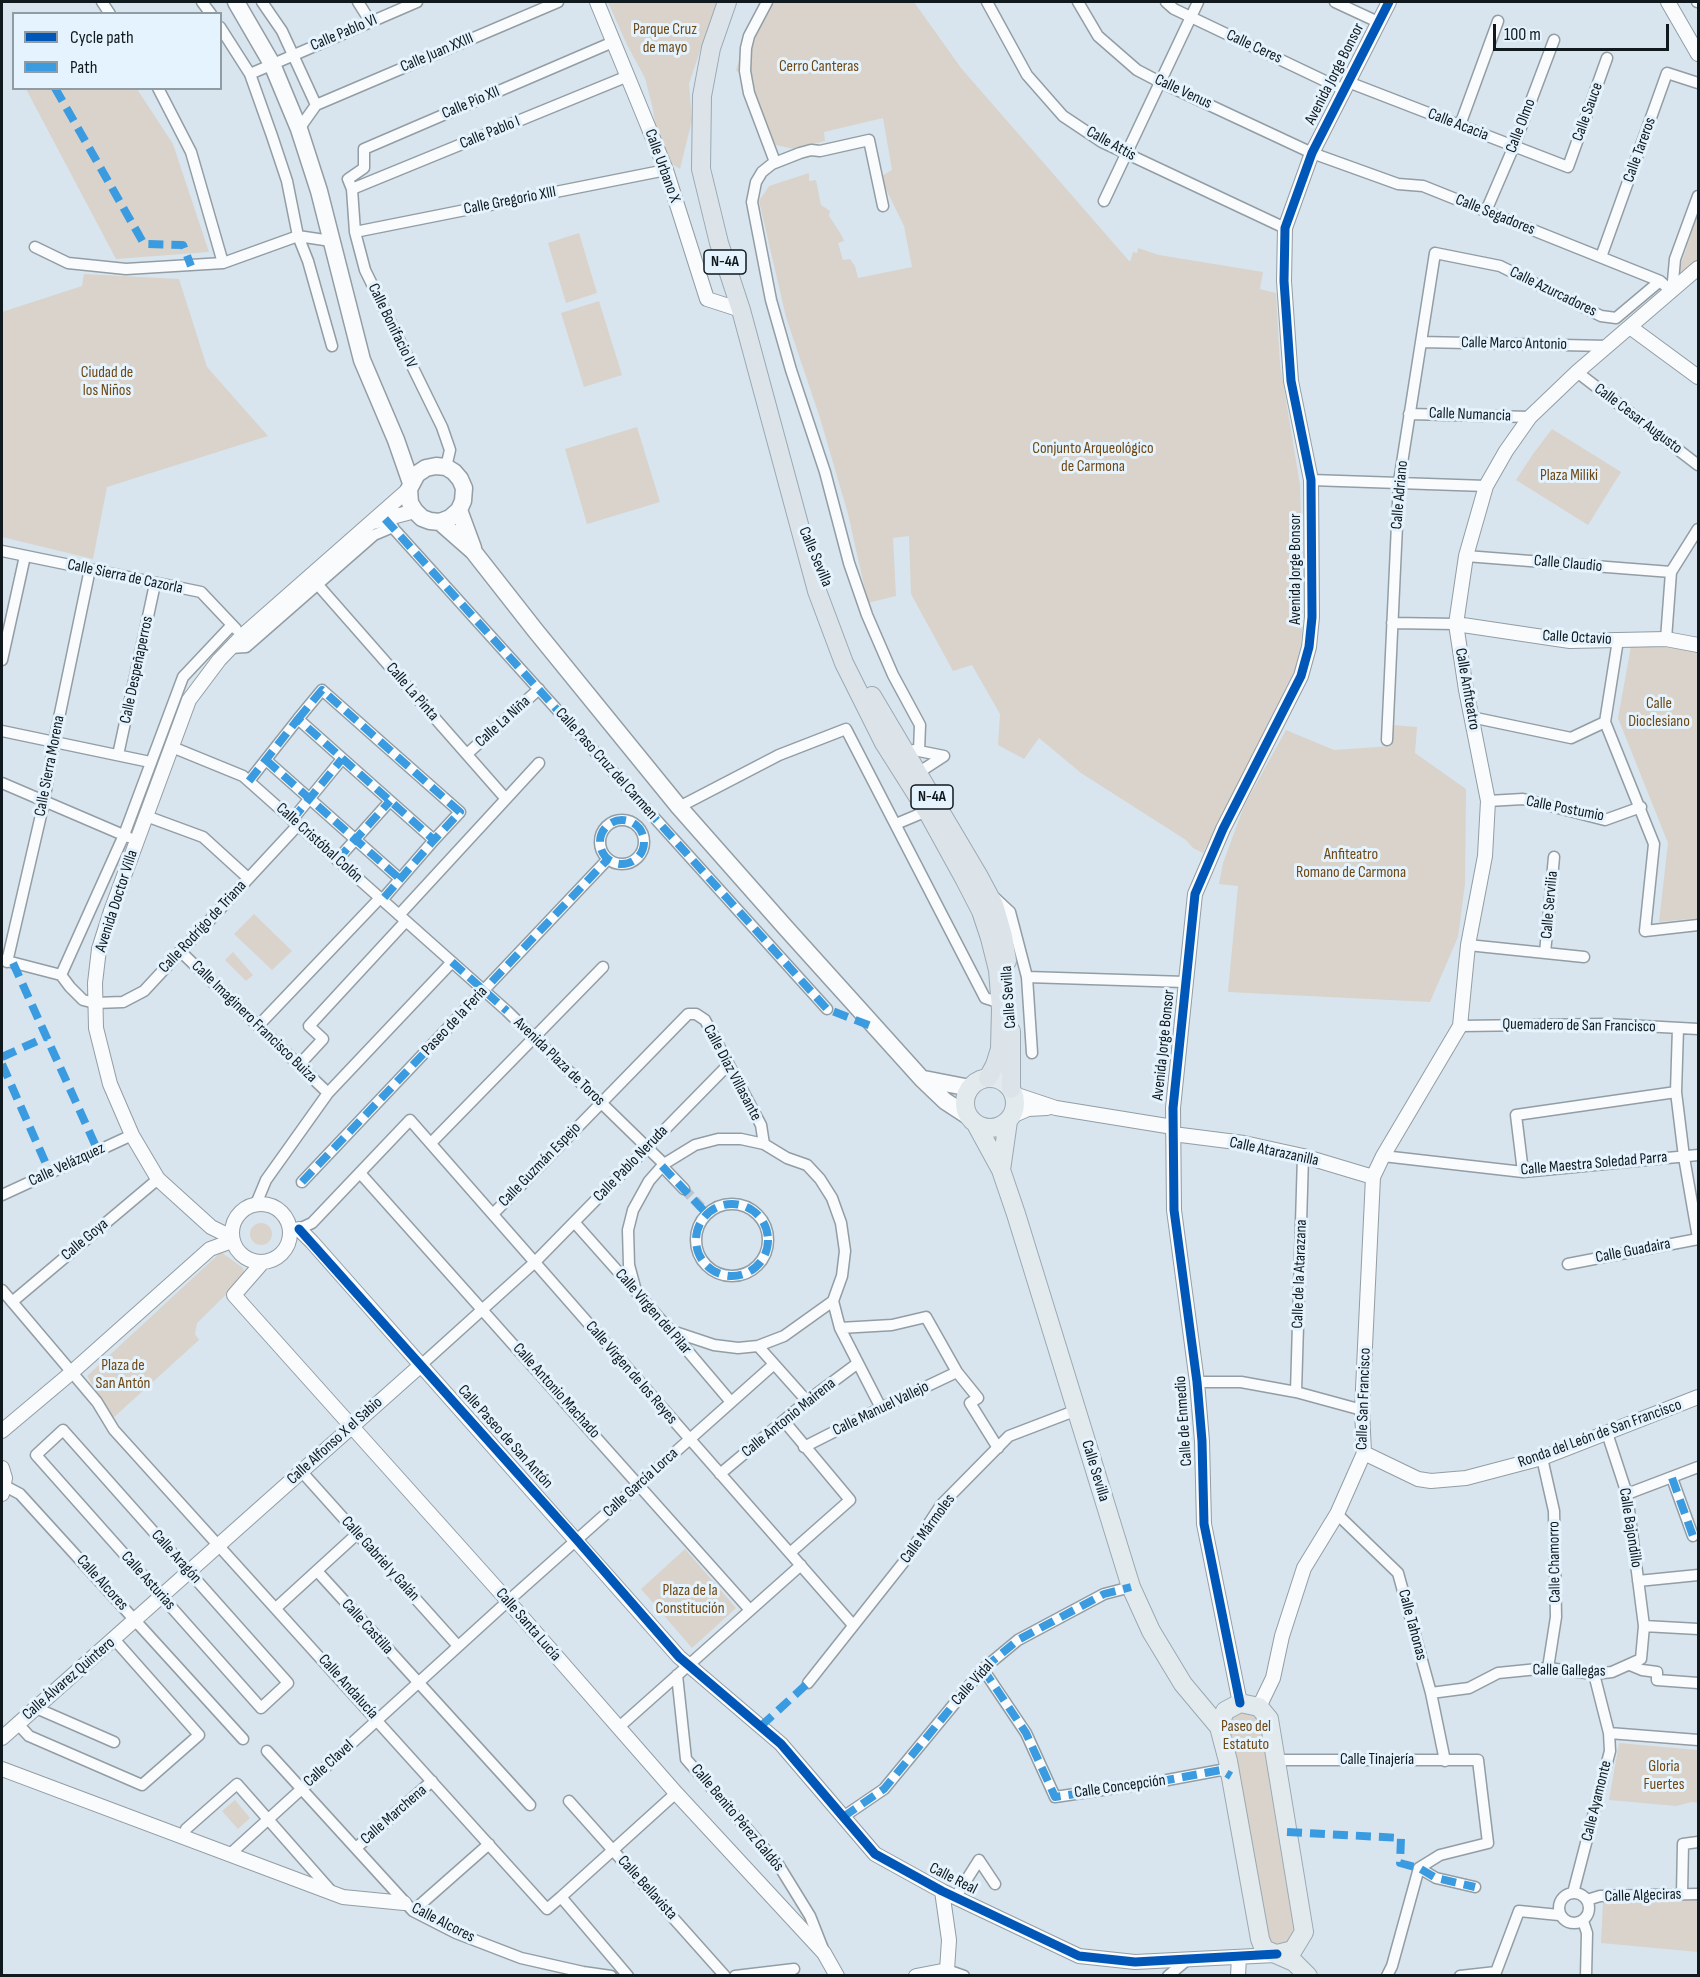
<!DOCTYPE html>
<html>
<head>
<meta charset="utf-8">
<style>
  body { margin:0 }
  #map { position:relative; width:1700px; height:1977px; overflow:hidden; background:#d8e5ee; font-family:"Sofia Sans Condensed",sans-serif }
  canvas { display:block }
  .frame { position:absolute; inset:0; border:3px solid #10191e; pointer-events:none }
  .legend { position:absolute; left:12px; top:12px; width:210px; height:78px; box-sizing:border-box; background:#e4f3fd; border:2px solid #8f9ca4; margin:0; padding:8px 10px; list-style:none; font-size:18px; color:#10191e }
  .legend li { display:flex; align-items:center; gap:12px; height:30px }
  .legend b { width:30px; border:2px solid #8f9ca4 }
  .scale { position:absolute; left:1493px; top:24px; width:176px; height:27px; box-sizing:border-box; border:3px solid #10191e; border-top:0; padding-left:8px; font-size:18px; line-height:21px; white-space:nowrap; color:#10191e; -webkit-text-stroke:4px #e4f3fd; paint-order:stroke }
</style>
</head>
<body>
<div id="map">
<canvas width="1700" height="1977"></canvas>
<div class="frame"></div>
<ul class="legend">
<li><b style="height:8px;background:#0057b8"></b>Cycle path</li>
<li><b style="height:8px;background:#3a9be0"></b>Path</li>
</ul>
<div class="scale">100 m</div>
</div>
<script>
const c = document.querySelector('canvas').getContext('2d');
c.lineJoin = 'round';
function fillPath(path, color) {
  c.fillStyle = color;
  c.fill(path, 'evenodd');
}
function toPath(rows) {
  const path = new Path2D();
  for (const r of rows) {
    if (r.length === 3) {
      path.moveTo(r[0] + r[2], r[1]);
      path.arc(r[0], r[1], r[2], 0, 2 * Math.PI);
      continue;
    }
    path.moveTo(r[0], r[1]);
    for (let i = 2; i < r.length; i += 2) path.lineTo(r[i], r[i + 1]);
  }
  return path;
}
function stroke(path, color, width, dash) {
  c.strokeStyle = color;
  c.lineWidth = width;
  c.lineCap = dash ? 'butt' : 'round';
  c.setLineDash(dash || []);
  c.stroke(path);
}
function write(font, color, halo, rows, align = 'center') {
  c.font = font + ' "Sofia Sans Condensed",sans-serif';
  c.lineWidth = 6;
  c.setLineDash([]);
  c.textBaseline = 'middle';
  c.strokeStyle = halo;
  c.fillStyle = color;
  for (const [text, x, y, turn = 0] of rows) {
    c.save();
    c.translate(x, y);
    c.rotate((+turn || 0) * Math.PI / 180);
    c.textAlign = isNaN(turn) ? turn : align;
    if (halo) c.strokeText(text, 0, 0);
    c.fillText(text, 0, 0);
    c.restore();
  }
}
const green = toPath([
  [608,2,724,2,711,18,689,84,692,120,680,169,660,157,653,109,645,78,627,45],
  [760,2,914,2,961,68,1130,262,1133,252,1137,253,1138,248,1159,255,1263,272,1260,289,1276,293,1280,364,1300,485,1303,617,1301,644,1295,670,1203,853,1193,848,1186,840,1081,773,1039,738,1024,759,998,745,1000,714,972,665,953,671,911,594,909,536,893,538,896,596,868,603,848,514,820,418,786,317,759,201,769,186,809,173,809,181,816,180,821,205,830,211,829,216,842,236,844,241,838,243,843,260,850,259,855,266,858,278,912,267,904,226,880,177,892,170,883,118,824,132,825,141,794,149,776,145,771,138,744,73,736,71,747,29],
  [26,89,137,89,173,144,209,252,116,259],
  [1698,214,1698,263,1676,279],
  [579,233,597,293,566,303,548,243],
  [84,274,179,279,207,367,268,436,107,487,93,559,2,537,2,312,82,286],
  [599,301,622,375,584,387,561,313],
  [637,427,660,502,587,524,565,449],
  [1552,429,1621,472,1588,525,1516,480,1533,454],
  [1631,646,1676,648,1698,652,1698,918,1659,922,1668,843,1618,718],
  [1393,725,1417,727,1415,753,1466,789,1465,884,1458,937,1430,1002,1228,992,1238,886,1219,884,1223,863,1244,806,1286,730,1334,750,1391,746],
  [254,914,292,951,272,970,234,934],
  [233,952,253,975,246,981,225,960],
  [261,1234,11],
  [221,1252,243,1268,245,1276,197,1323,195,1334,199,1340,113,1418,87,1376],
  [685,1549,736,1608,692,1648,641,1589],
  [1239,1709,1260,1717,1300,1932,1282,1950,1264,1940,1224,1726],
  [1619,1743,1698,1750,1698,1803,1692,1802,1676,1806,1609,1800],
  [235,1800,250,1818,238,1829,222,1811],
  [1698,1899,1698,1952,1601,1943,1603,1902]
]);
const minorTunnel = toPath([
  [684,1189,704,1210]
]);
const minor = toPath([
  [102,2,110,14],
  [202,2,211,14],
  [262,2,282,31,316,105,299,129],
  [358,2,370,21],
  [767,2,749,36,746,48,745,71,749,93,775,162],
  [987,2,1027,75,1063,116,1102,142,1285,228],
  [1078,2,1098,36,1137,70,1160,82,1312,153,1398,184,1423,186,1660,281,1672,292],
  [1166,2,1174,9,1344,90],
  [1335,2,1378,22],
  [1697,2,1698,2],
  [220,27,250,74,272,136,287,181,298,236,308,261,332,346],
  [250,74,417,2],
  [1348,82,1568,167,1607,58],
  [158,88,191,152,223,263],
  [316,105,558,2],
  [1460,125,1498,21],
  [352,189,628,76],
  [1104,201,1198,2],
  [883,206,869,140,820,151,811,150,800,153,772,164,762,172,756,182,752,202,771,300,791,370,825,472,849,563,867,615,893,675,920,725,919,751],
  [1486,211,1514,146,1554,40],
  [355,232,666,170],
  [35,247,68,263,126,269,223,263,298,236,331,241],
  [1601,257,1667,73,1698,83],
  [1672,292,1675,259,1698,196],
  [1421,342,1608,346],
  [1577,372,1698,465],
  [1409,414,1530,417],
  [446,467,450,450,442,427,365,270,355,232,352,189,348,179,364,168,364,149,613,42],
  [1311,480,1486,486],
  [385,519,827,1009],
  [2,551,201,592,236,629],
  [1466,556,1671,572],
  [318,585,506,799],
  [1392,623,1456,624],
  [1666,639,1671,572,1698,529],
  [1618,640,1605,722,1654,844,1645,931,1698,925],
  [230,648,246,647,374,535,393,527],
  [2,660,25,556],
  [1471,717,1571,738,1605,722],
  [298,719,322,690,460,812,434,840],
  [2,731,150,762],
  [1387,740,1399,482,1435,253,1500,266,1601,316,1616,318,1660,281],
  [172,747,243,776,507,1011,664,1164],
  [914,750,944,756,924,769,920,777],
  [467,754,539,689],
  [118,755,155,584],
  [266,760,400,879],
  [249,781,298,719,434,840,382,900],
  [2,783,128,837],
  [1488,801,1523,799,1605,820,1641,807],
  [679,807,779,755,846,729,985,998,1001,1003],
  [146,816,203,837,248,878],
  [622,842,22],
  [292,820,342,759],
  [896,824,927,811],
  [337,860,390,801],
  [995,898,1010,912,1027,977,1185,982],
  [399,915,539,763],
  [1468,945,1584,957],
  [180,951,328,1093],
  [1545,953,1554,857],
  [3,960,61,975,70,987,83,1000,95,1003,123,1002,144,991,298,825],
  [7,962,44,802,54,742,90,569],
  [61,975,124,835,183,677,232,625],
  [1027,977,1032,1053],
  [258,1026,380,898],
  [1460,1026,1607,1024,1698,1029],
  [1678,1028,1676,1092,1684,1157,1698,1238],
  [299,1065,323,1039,309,1026,406,921],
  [431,1143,603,967],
  [1383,1156,1523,1172,1698,1155],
  [662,1166,684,1189],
  [1523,1172,1516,1115,1676,1092],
  [360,1173,750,1610],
  [302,1182,608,859],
  [2,1195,132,1135],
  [732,1240,36],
  [256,1204,266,1180,328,1093,452,962],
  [493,1214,688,1014,696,1014,705,1020,761,1125,764,1144],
  [574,1222,670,1330,731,1402],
  [299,1229,312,1223,410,1120,853,1625],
  [1568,1264,1698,1239],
  [2,1290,97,1402,114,1430,547,1909,561,1897,628,1976],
  [636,1291,629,1265,628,1230,633,1210,649,1181,664,1164,695,1145,718,1139,741,1139,764,1144,787,1158,807,1165,820,1179,832,1198,841,1223,845,1251,842,1276,833,1301],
  [833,1301,840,1328,881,1408],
  [12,1302,158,1179],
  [840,1328,892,1325,926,1317,957,1372,978,1398,970,1403,998,1448],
  [672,1331,714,1345,738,1348,758,1346,784,1336,833,1301],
  [758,1346,807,1401],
  [421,1365,535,1262,728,1065],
  [1197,1382,1241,1382,1296,1392,1362,1410],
  [1296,1392,1303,1156],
  [784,1421,850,1500,790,1553],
  [63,1430,288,1683,261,1708,36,1455,63,1430],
  [804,1447,881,1408,957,1372],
  [1542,1458,1554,1511,1556,1617,1548,1668],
  [302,1472,458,1646],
  [720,1474,807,1401,858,1363],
  [1672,1478,1693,1536],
  [5,1486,20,1494,243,1739],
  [1627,1494,1698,1467],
  [1337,1514,1398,1573,1431,1693,1445,1761],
  [317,1571,530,1805],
  [1638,1581,1698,1575],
  [276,1608,357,1534],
  [1644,1626,1698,1629],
  [1630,1665,1642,1670,1657,1672,1657,1680,1698,1683],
  [983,1669,1026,1733,1055,1797,1162,1781,1221,1770,1231,1776],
  [677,1675,686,1759,778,1864,810,1916,823,1949],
  [808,1683,903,1563,941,1505,1009,1436,1077,1410],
  [1431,1693,1469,1688,1498,1673,1548,1668,1594,1674,1612,1672,1641,1659,1644,1626,1627,1494,1607,1433],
  [36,1708,114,1742],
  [18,1724,29,1736,142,1785,199,1735,114,1639],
  [618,1728,801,1565],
  [1609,1733,1698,1740],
  [267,1751,413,1911,456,1933,521,1958,583,1972,611,1976],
  [1275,1760,1478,1760,1488,1843,1440,1855,1419,1868],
  [569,1801,725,1976],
  [843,1817,884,1789,983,1669,1018,1640,1104,1594,1131,1587],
  [183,1838,186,1829,237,1784,332,1892],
  [356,1848,432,1781],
  [229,1855,508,1601,773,1365],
  [1419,1868,1436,1878,1475,1887],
  [1574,1908,15],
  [1573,1893,1610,1751,1609,1733,1594,1674],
  [1682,1894,1683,1844,1698,1842],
  [561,1897,676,1793],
  [955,1898,979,1860,995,1884],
  [1587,1900,1600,1896,1698,1894],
  [413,1911,489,1844],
  [1583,1921,1587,1933,1586,1976],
  [947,1970,964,1976],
  [735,1976,794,1969],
  [1168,1976,1187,1960],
  [1387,1976,1392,1966,1419,1868],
  [1460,1976,1496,1972,1519,1911,1559,1915]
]);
const tertiary = toPath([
  [597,2,666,170,707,299,741,310],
  [1668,2,1698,54],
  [1630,327,1698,377],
  [373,522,415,511],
  [1456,624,1570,641,1666,639,1698,645],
  [1014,1094,1056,1108,1173,1127],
  [1012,1116,1028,1109,1047,1108],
  [1173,1134,1244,1143,1303,1156,1373,1177],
  [261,1233,29],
  [290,1231,299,1229,312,1242,679,1657,781,1744,875,1854,942,1891,1079,1956,1135,1962,1275,1955],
  [231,1237,211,1227,158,1179,132,1135,110,1084,96,1028,95,983,99,949,111,911,189,700,219,660,243,635,409,489],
  [262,1263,234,1295,508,1601,676,1793,824,1953,837,1976],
  [2,1431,71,1373,210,1249,232,1241],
  [1364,1453,1418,1479,1431,1481,1466,1478,1542,1458,1698,1397],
  [2,1468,5,1478,2,1494],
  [1240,1703,1204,1524,1202,1441,1197,1382,1174,1210,1173,1108,1195,894,1223,829,1301,676,1309,647,1312,617,1311,480,1291,381,1284,281,1285,228,1312,153,1389,2],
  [1259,1707,1273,1678,1282,1636,1304,1568,1337,1514,1364,1453,1362,1410,1373,1177,1383,1156,1460,1026,1468,945,1485,856,1488,801,1466,690,1456,624,1466,556,1486,486,1506,451,1530,417,1577,372,1698,268],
  [2,1738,421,1365],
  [2,1769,343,1897,404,1903],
  [916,1976,947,1970,949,1940,942,1891],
  [1238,1976,1239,1957]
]);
const secondary = toPath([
  [236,2,272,64,299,129,319,191,362,360,396,440,411,483],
  [459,510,450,518,440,522,430,521,422,518,415,511,410,503,409,489,417,474,426,468,436,466,446,467,454,472,460,479,464,488,463,501,459,510,473,548],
  [440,522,473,551,535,630,679,807,785,927,922,1079,945,1101,968,1116],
  [924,1079,970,1088]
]);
const primary = toPath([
  [990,1103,25],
  [977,1126,1001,1170,1016,1214,1131,1587,1151,1631,1183,1684,1219,1727],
  [1001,1170,1008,1121],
  [1277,1954,1293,1950,1304,1932,1269,1719,1259,1707,1240,1703,1225,1711,1219,1727,1228,1761,1260,1939,1264,1949,1294,1962,1308,1976]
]);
const trunk = toPath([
  [727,2,711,48,702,96,701,169,719,243,741,310,817,591,844,663,884,743,927,811,965,880,981,911,990,938,998,970,1001,1009,1000,1049,995,1065,988,1078],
  [872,696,978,875,994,905,1003,936,1007,961],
  [1011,1089,1011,1031]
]);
const quiet = toPath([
  [55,88,144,244,183,245,191,266],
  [385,519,827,1009,876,1028],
  [298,719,322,690,460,812,434,840],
  [266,760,400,879],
  [249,781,298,719,434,840,382,900],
  [622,842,22],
  [292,820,342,759],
  [337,860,390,801],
  [452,962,507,1011],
  [13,963,98,1151],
  [2,1057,46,1037],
  [2,1064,50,1173],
  [662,1166,707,1214],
  [302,1182,608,859],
  [732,1240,36],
  [1672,1478,1693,1536],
  [983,1669,1026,1733,1055,1797,1162,1781,1221,1770,1231,1776],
  [761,1726,808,1683],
  [843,1817,884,1789,983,1669,1018,1640,1104,1594,1131,1587],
  [1287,1832,1401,1838,1400,1863,1419,1868,1436,1878,1475,1887]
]);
const cycleway = toPath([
  [299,1229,577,1540,679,1657,781,1744,875,1854,942,1891,1079,1956,1135,1962,1277,1954],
  [1240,1703,1204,1524,1202,1441,1197,1382,1174,1210,1173,1108,1195,894,1223,829,1301,676,1309,647,1312,617,1311,480,1291,381,1284,281,1285,228,1312,153,1389,2]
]);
const shields = [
  [725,262,42],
  [932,797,42]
];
const shieldNames = [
  ["N-4A",725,262],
  ["N-4A",932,797]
];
const parkNames = [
  ["Parque Cruz",665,30],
  ["de mayo",665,48],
  ["Cerro Canteras",819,67],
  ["Ciudad de",107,373],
  ["los Niños",107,391],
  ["Conjunto Arqueológico",1093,449],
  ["de Carmona",1093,467],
  ["Plaza Miliki",1569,476],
  ["Calle",1659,704],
  ["Dioclesiano",1659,722],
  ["Anfiteatro",1351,855],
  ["Romano de Carmona",1351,873],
  ["Plaza de",123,1366],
  ["San Antón",123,1384],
  ["Plaza de la",690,1591],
  ["Constitución",690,1609],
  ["Paseo del",1246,1727],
  ["Estatuto",1246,1745],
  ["Gloria",1664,1767],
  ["Fuertes",1664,1785]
];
const streetNames = [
  ["Calle Pablo VI",344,33,-23],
  ["Calle Ceres",1254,47,25],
  ["Calle Juan XXIII",437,53,-23],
  ["Avenida Jorge Bonsor",1335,74,-63],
  ["Calle Venus",1183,92,25],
  ["Calle Pío XII",471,103,-23],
  ["Calle Sauce",1588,112,-70],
  ["Calle Acacia",1458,125,21],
  ["Calle Olmo",1521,126,-69],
  ["Calle Pablo I",490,133,-22],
  ["Calle Attis",1111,144,29],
  ["Calle Tareros",1640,150,-70],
  ["Calle Urbano X",662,166,70],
  ["Calle Gregorio XIII",510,201,-11],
  ["Calle Segadores",1495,215,22],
  ["Calle Azurcadores",1553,292,26],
  ["Calle Bonifacio IV",392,326,64],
  ["Calle Marco Antonio",1514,344,1],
  ["Calle Numancia",1470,415,2],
  ["Calle Cesar Augusto",1638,419,37],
  ["Calle Adriano",1400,495,-85],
  ["Calle Sevilla",815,557,67],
  ["Calle Claudio",1568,564,5],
  ["Avenida Jorge Bonsor",1296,569,-90],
  ["Calle Sierra de Cazorla",125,577,12],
  ["Calle Octavio",1577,638,3],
  ["Calle Despeñaperros",137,670,-78],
  ["Calle Anfiteatro",1467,689,80],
  ["Calle La Pinta",412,692,49],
  ["Calle La Niña",503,722,-42],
  ["Calle Paso Cruz del Carmen",606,764,48],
  ["Calle Sierra Morena",50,766,-79],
  ["Calle Postumio",1565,809,11],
  ["Calle Cristóbal Colón",319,843,42],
  ["Avenida Doctor Villa",117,901,-72],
  ["Calle Servilia",1550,905,-85],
  ["Calle Rodrígo de Triana",203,927,-47],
  ["Calle Sevilla",1009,997,-94],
  ["Paseo de la Feria",455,1021,-47],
  ["Calle Imaginero Francisco Buiza",254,1022,44],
  ["Quemadero de San Francisco",1579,1026,1],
  ["Avenida Jorge Bonsor",1164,1045,-84],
  ["Avenida Plaza de Toros",559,1062,44],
  ["Calle Díaz Villasante",732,1073,62],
  ["Calle Atarazanilla",1274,1152,12],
  ["Calle Pablo Neruda",631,1164,-46],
  ["Calle Maestra Soledad Parra",1594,1164,-5],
  ["Calle Velázquez",67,1165,-25],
  ["Calle Guzmán Espejo",540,1165,-46],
  ["Calle Goya",85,1240,-40],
  ["Calle Guadaira",1633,1251,-11],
  ["Calle de la Atarazana",1300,1274,-88],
  ["Calle Virgen del Pilar",653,1312,49],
  ["Calle Virgen de los Reyes",631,1373,49],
  ["Calle Antonio Machado",556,1391,48],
  ["Calle San Francisco",1364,1399,-88],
  ["Calle Manuel Vallejo",881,1409,-26],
  ["Calle Antonio Mairena",789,1418,-39],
  ["Calle de Enmedio",1184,1421,-94],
  ["Ronda del León de San Francisco",1600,1434,-20],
  ["Calle Paseo de San Antón",505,1437,48],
  ["Calle Alfonso X el Sabio",335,1441,-42],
  ["Calle Sevilla",1095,1471,73],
  ["Calle García Lorca",641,1483,-42],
  ["Calle Bajondillo",1630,1528,81],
  ["Calle Mármoles",928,1529,-54],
  ["Calle Aragón",176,1557,48],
  ["Calle Gabriel y Galán",380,1559,48],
  ["Calle Chamorro",1555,1562,-91],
  ["Calle Asturias",148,1581,48],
  ["Calle Alcores",102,1583,48],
  ["Calle Santa Lucía",528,1625,49],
  ["Calle Tahonas",1412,1625,75],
  ["Calle Castilla",367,1627,48],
  ["Calle Gallegas",1569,1671,1],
  ["Calle Álvarez Quintero",69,1679,-41],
  ["Calle Vidal",973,1683,-48],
  ["Calle Andalucía",348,1687,48],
  ["Calle Tinajería",1377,1760],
  ["Calle Clavel",329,1764,-42],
  ["Calle Concepción",1120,1787,-8],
  ["Calle Ayamonte",1597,1801,-76],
  ["Calle Marchena",394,1815,-41],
  ["Calle Benito Pérez Galdós",737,1818,50],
  ["Calle Real",953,1879,27],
  ["Calle Bellavista",647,1888,48],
  ["Calle Algeciras",1643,1896,-2],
  ["Calle Alcores",443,1923,27]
];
fillPath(green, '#d9d3cb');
stroke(minorTunnel, '#bac6cf', 10, [10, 5]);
stroke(minor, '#939da4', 13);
stroke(tertiary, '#939da4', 16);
stroke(secondary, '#939da4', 19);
stroke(primary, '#9aa9b3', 20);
stroke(trunk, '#9aa9b3', 20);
stroke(minor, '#f9fbfc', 10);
stroke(tertiary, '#f9fbfc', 14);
stroke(secondary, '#f9fbfc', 16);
stroke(primary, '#e3eaee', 18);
stroke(trunk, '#dce4ea', 18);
stroke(quiet, '#3a9be0', 8, [15, 8]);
stroke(cycleway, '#0057b8', 9);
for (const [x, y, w] of shields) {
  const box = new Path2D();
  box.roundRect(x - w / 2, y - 12, w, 24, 4.5);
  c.fillStyle = '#e4f3fd';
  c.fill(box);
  stroke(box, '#10191e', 1.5);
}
write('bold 15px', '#10191e', null, shieldNames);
write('16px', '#6f4814', '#e4f3fd', parkNames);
write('16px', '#10191e', '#e4f3fd', streetNames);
</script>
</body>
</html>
